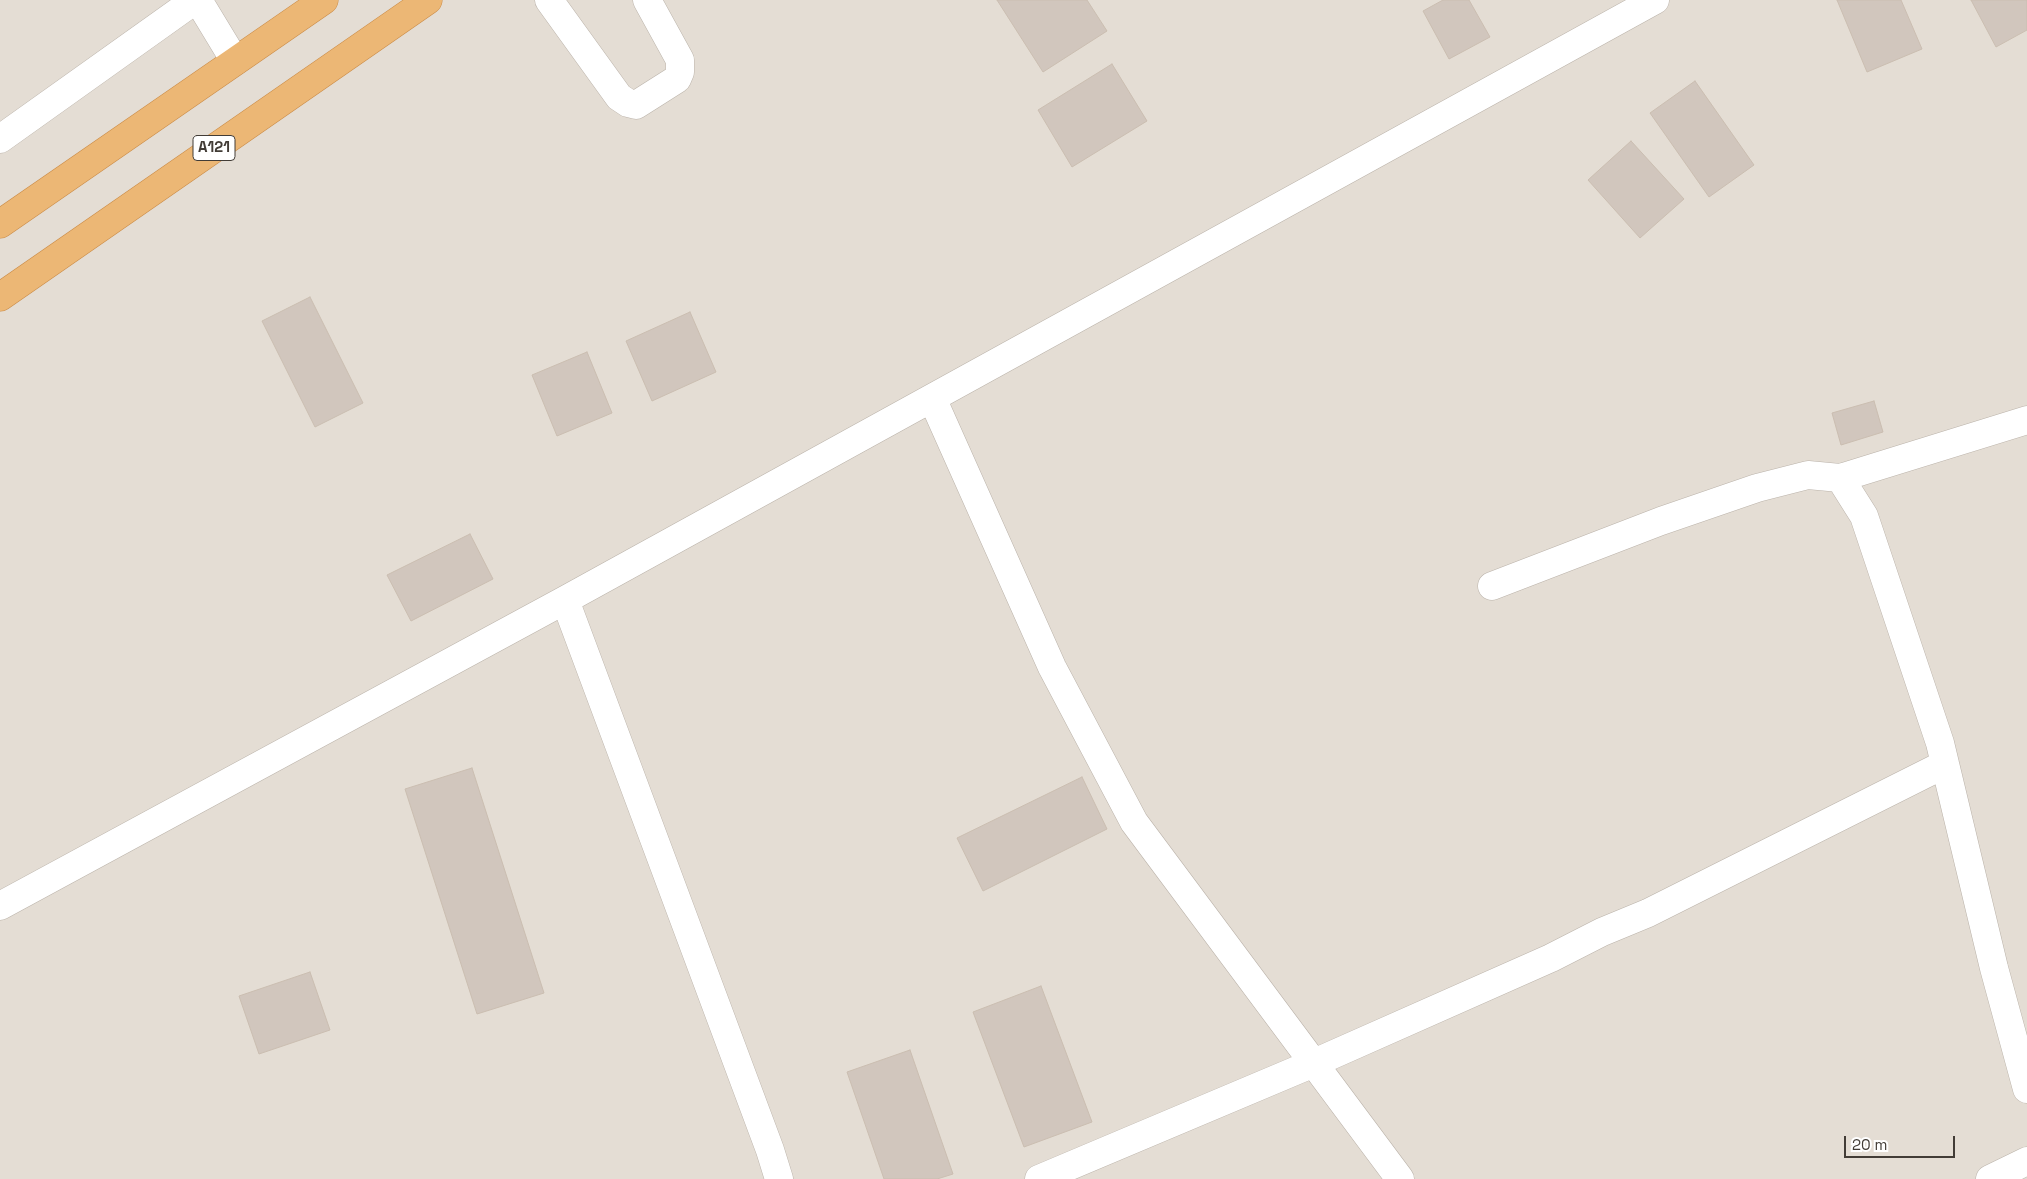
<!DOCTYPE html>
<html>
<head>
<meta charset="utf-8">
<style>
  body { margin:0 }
  #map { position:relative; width:2027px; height:1179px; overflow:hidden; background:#f1ece6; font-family:"Space Grotesk",sans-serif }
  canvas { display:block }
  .scale { position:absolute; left:1844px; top:1136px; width:111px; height:22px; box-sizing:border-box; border:2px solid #423c36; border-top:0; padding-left:6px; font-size:15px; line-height:18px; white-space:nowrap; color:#423c36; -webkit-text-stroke:4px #fff; paint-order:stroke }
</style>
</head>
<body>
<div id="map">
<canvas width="2027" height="1179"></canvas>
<div class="scale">20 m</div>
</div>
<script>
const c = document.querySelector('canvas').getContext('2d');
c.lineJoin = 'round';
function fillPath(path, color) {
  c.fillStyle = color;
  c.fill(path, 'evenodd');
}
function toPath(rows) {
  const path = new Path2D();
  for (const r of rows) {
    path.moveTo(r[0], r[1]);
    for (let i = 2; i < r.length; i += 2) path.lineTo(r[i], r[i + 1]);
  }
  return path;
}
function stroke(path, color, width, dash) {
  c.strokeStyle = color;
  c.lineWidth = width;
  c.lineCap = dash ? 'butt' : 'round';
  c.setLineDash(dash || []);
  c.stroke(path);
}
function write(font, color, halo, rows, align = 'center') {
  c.font = font + ' "Space Grotesk",sans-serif';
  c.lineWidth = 5;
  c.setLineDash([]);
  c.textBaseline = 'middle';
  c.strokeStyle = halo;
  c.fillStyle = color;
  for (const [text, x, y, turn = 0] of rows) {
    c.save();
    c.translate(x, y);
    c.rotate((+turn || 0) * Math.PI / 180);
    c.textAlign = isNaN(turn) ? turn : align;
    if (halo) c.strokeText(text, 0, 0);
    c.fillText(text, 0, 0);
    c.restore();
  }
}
const residential = toPath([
  [0,0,2027,0,2027,1179,0,1179]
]);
const building = toPath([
  [997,0,1087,0,1107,31,1043,72,997,0],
  [1443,0,1469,0,1490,37,1449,59,1423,11,1443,0],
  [1837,0,1901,0,1922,49,1867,72,1837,0],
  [1971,0,2027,0,2027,30,1996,47,1971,0],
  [1112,64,1147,121,1072,167,1038,110,1112,64],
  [1695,81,1754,165,1709,197,1650,113,1695,81],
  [1631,141,1684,199,1640,238,1588,180,1631,141],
  [310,297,363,403,315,427,262,321,310,297],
  [690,312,716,372,652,401,626,341,690,312],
  [587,352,612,413,557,436,532,375,587,352],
  [1874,401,1883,432,1841,445,1832,413,1874,401],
  [470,534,493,579,411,621,387,575,470,534],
  [472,768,544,993,477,1014,405,789,472,768],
  [1082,777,1107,829,983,891,957,838,1082,777],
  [310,972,330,1030,259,1054,239,996,310,972],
  [1041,986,1092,1122,1024,1147,973,1012,1041,986],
  [910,1050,953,1174,937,1179,884,1179,847,1072,910,1050]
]);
const minor = toPath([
  [198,0,235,61],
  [549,0,619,97,628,103,636,105,677,79,680,72,680,60,647,0],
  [0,139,195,0],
  [932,398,1052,667,1134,822,1400,1179],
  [1840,478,2027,420],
  [1492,586,1661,521,1757,488,1808,475,1840,478,1864,516,1940,743,1994,968,2027,1089],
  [565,600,770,1150,779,1179],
  [0,906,565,600,1655,0],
  [1039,1179,1314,1063,1551,958,1602,932,1648,913,1945,764],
  [1990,1179,2027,1161]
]);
const highway = toPath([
  [0,224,324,0],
  [0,297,428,0]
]);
const shields = [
  [214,148,42]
];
const shieldNames = [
  ["A121",214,148]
];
fillPath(residential, '#e4ddd4');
fillPath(building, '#d1c6bd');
stroke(building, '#cbbeb1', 1);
stroke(minor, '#bbb3aa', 29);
stroke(highway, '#ca8b47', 29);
stroke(minor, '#fff', 28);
stroke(highway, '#ecb775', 28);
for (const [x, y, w] of shields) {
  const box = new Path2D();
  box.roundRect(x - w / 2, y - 12.5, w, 25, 4);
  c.fillStyle = '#fff';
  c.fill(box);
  stroke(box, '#423c36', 1);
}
write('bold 15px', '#423c36', null, shieldNames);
</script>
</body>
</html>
